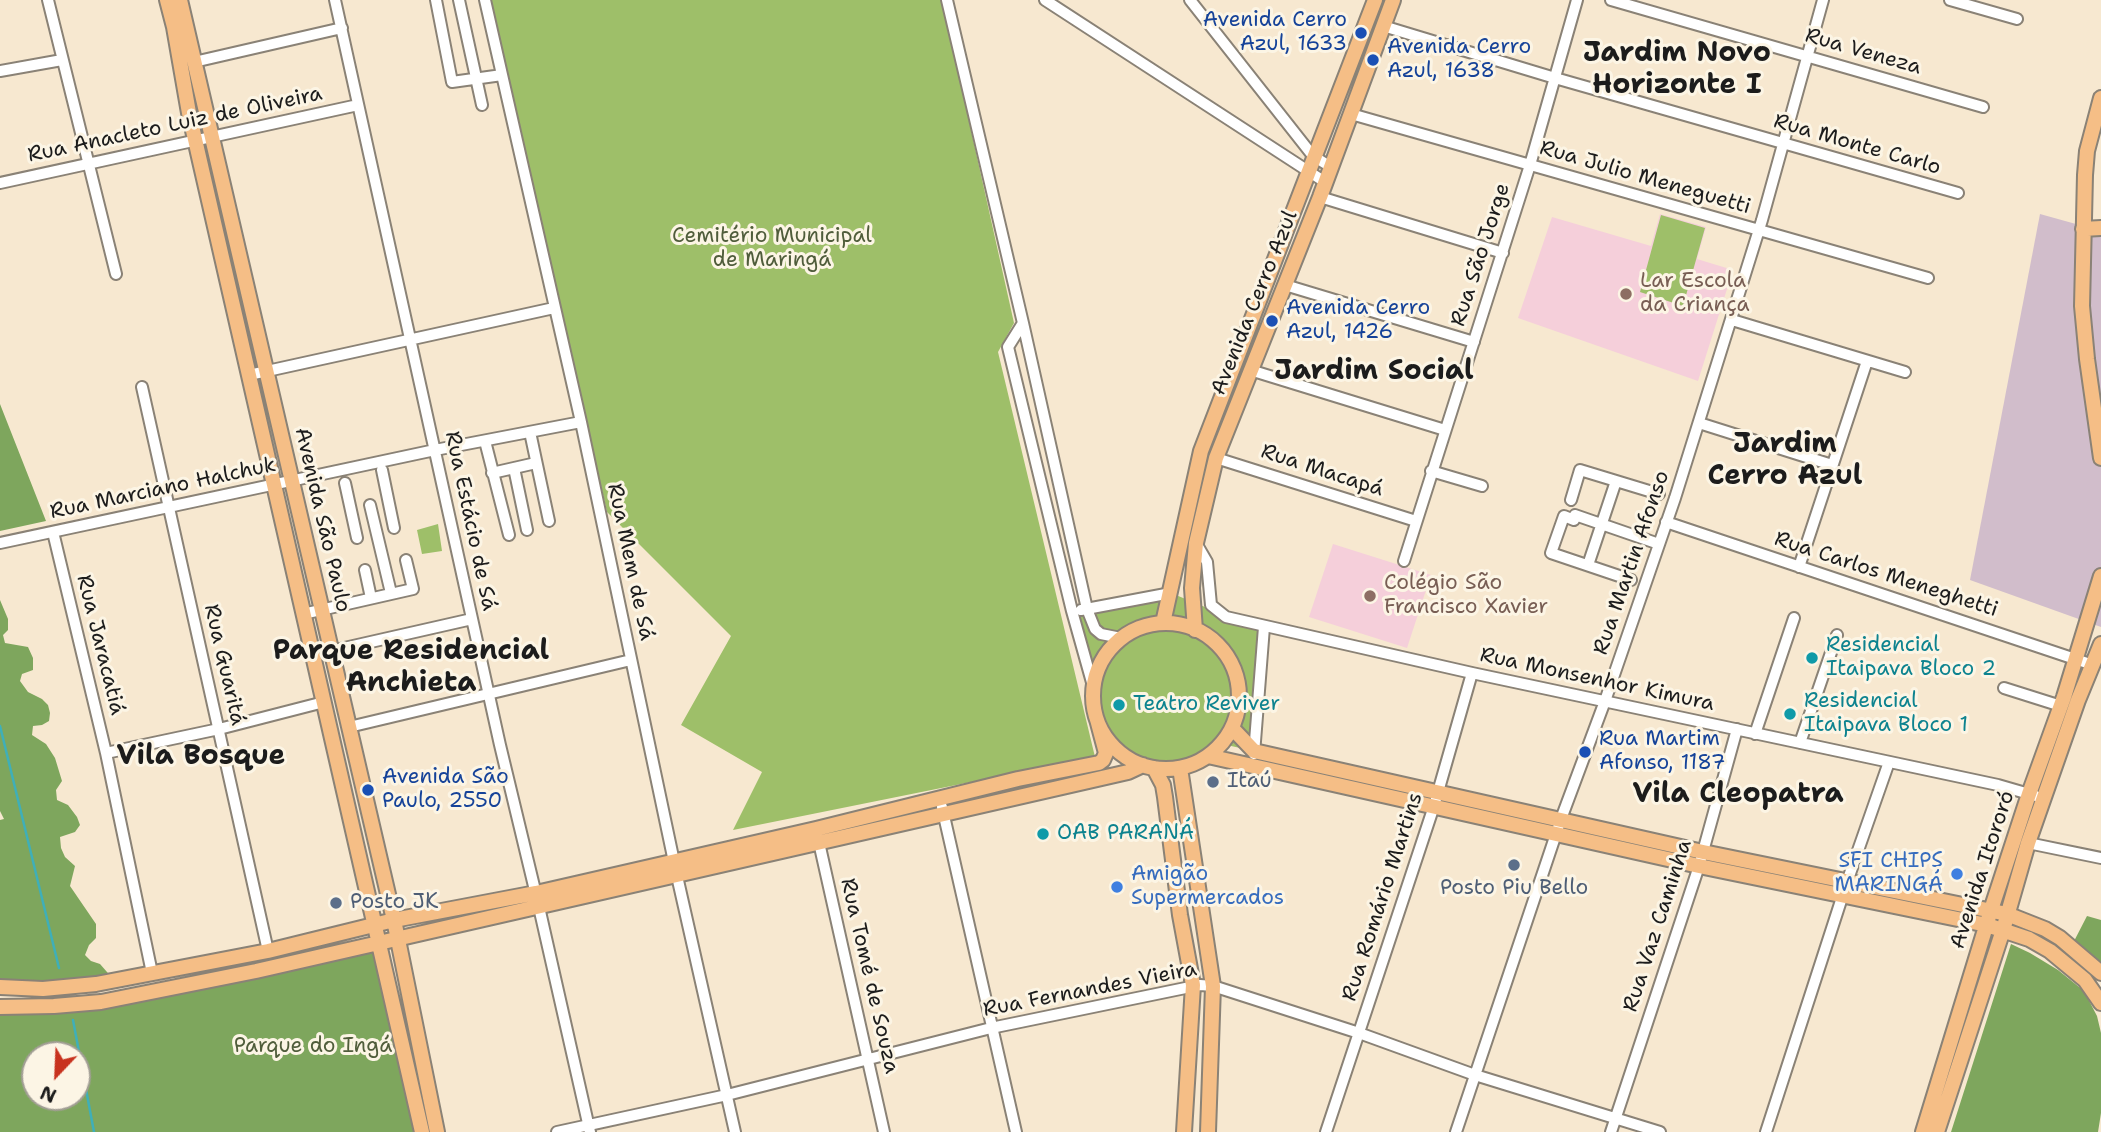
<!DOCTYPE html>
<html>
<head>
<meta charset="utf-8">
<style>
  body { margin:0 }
  #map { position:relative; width:2101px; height:1132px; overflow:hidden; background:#f7e8d0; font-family:"Shantell Sans",sans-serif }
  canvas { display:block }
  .north { position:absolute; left:21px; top:1041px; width:70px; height:70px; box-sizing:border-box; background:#fcf5e5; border:2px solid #a29e95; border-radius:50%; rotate:203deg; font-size:19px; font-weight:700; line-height:28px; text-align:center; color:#1c1c1c }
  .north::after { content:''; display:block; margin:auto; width:24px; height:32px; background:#c8321e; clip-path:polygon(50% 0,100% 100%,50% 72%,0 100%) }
</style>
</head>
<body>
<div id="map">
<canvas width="2101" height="1132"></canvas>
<div class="north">N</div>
</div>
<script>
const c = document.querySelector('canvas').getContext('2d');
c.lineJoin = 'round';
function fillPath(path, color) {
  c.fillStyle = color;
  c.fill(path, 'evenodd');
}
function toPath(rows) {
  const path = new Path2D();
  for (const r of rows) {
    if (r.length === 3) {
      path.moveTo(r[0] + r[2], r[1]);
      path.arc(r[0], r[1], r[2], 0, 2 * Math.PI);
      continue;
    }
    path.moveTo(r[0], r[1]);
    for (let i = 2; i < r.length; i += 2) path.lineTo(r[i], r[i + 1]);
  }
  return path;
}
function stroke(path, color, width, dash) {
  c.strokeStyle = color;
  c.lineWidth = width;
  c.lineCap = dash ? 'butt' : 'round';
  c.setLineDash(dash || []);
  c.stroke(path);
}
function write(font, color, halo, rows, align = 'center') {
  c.font = font + ' "Shantell Sans",sans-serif';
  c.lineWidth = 6;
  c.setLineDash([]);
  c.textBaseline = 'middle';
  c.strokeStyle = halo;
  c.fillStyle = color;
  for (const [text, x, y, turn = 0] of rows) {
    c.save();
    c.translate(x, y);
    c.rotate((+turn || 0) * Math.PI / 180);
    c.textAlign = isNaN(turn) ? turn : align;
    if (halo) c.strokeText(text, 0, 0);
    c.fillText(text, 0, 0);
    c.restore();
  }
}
const built = toPath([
  [1660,214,1706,227,1697,259,1733,270,1698,381,1518,318,1552,217,1651,246],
  [1333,544,1431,575,1407,648,1309,617]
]);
const industrial = toPath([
  [2040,214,2101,231,2101,627,1970,580]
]);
const green = toPath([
  [490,0,942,0,1014,323,998,352,1095,757,733,830,762,772,681,725,731,636,607,512],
  [1661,215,1705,228,1683,306,1640,292],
  [438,524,442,551,422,554,417,530],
  [1171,593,1217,612,1264,627,1254,751,1222,744,1208,756,1194,763,1180,768,1154,768,1124,756,1108,741,1098,723,1093,705,1093,686,1072,611]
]);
const forest = toPath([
  [0,404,46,521,0,531],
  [0,600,8,619,8,630,3,635,5,643,28,647,33,658,33,670,22,674,20,681,28,692,42,699,48,705,50,713,49,721,42,725,33,726,32,735,46,744,55,758,62,781,56,790,57,800,68,805,77,817,80,825,75,832,60,837,61,848,65,857,75,866,70,886,96,924,96,938,89,945,85,955,91,961,100,964,114,980,0,986,0,820,4,819,0,811],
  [2087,916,2101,920,2101,973,2071,947],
  [2011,944,2030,953,2058,970,2084,991,2097,1016,2101,1033,2101,1113,2098,1132,1951,1132],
  [378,947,419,1132,0,1132,0,1008,53,1007],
  [35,1055,77,1055,77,1097,35,1097]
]);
const stream = toPath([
  [0,726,59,968],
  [73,1020,94,1132]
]);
const minor = toPath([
  [48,0,116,274],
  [335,0,500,745,539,907,590,1132],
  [436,0,452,82,502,75],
  [459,0,482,105],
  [485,0,581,422,677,876,735,1132],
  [947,0,1023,323,1087,609,1095,629,1101,634,1121,638],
  [1045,0,1325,182],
  [1190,0,1313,156,1331,167],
  [1611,0,1983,107],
  [1950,0,2017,19],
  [1383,26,1555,78,1958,193],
  [194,62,342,28],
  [0,71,62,60],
  [1351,114,1928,278],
  [0,183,358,105],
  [1320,197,1503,253],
  [1285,285,1474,342],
  [1732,320,1905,372],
  [1023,323,1008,347,1072,611,1093,686],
  [1250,370,1445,430],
  [249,375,554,308],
  [142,387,268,951],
  [1699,423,1832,465],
  [530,432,549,521],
  [485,441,509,535],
  [1216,458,1416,521],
  [514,468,527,530],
  [382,470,394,528],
  [1431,471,1482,486],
  [492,473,536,463],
  [345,483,357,538],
  [1571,500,1580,470,1659,494],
  [370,505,391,593],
  [1666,522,2093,665],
  [53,532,106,753,152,973],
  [0,543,435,450,581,422],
  [1196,543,1207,562,1211,605,1226,617,1472,673,1998,785,2036,796],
  [1404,561,1530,165,1577,0],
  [1588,565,1616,481],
  [1799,567,1867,361],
  [365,570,371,598],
  [1631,580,1551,553,1564,516,1574,520,1575,515,1659,544],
  [1081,610,1171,593],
  [303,614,413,589,406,560],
  [331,651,472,619],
  [2004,688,2061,706],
  [349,727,631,660],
  [1755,734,1794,618],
  [1800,743,1837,635],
  [106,753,219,729,324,702],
  [1254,754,1264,627],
  [942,807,1016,1132],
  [818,838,884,1132],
  [2028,843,2101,858],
  [557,1132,727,1095,991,1028,1200,985,1213,986,1359,1033,1475,1075,1660,1132],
  [1326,1132,1434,806,1472,673],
  [1456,1132,1561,819,1605,701,1675,498,1762,220,1823,0],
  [1611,1132,1699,866,1737,729],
  [1766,1132,1847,882,1889,762]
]);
const major = toPath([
  [167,0,174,27,189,113,422,1132],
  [180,0,394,920,437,1132],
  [2101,98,2087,151,2085,175,2082,306,2087,359,2101,458],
  [2083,229,2101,228],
  [1163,623,1201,451,1375,0],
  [1166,696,73],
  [1195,630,1192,588,1196,543,1216,458,1320,197,1393,0],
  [1232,728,1254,751,1703,852,2007,914,2045,929,2060,938,2101,973],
  [1208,756,1699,866,1987,925,2029,939,2050,951,2085,980,2101,1003],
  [1154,768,1163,785,1165,797,1180,915,1193,985,1184,1132],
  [1180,768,1213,986,1208,1132],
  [0,987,43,989,96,984,268,951,394,920,536,893,816,829,1018,779,1099,763,1103,760,1106,753,1098,723],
  [0,1007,54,1006,101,1002,256,971,1128,772,1143,765],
  [1923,1132,1991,910,2029,794,2064,697,2101,576],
  [1937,1132,2003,930,2028,843,2078,700,2101,644]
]);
const markers = [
  [1361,33,7,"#1a4fb4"],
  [1373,60,7,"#1a4fb4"],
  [1626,294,7,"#8d6e63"],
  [1272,321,7,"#1a4fb4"],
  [1370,596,7,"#8d6e63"],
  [1812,658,7,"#0f9aa8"],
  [1119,705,7,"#0f9aa8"],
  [1790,714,7,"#0f9aa8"],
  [1585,752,7,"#1a4fb4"],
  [1213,782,7,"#5c6f8a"],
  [368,790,7,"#1a4fb4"],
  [1043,834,7,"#0f9aa8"],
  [1514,865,7,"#5c6f8a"],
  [1957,874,7,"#3f7fe0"],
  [1117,887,7,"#3f7fe0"],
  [336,903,7,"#5c6f8a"]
];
const transitNames = [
  ["Avenida Cerro",1347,21,"right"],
  ["Azul, 1633",1347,45,"right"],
  ["Avenida Cerro",1387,48],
  ["Azul, 1638",1387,72],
  ["Avenida Cerro",1286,309],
  ["Azul, 1426",1286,333],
  ["Rua Martim",1599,740],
  ["Afonso, 1187",1599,764],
  ["Avenida São",382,778],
  ["Paulo, 2550",382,802]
];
const streetNames = [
  ["Rua Veneza",1863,52,16],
  ["Rua Anacleto Luiz de Oliveira",175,125,-12],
  ["Rua Monte Carlo",1857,145,16],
  ["Rua Julio Meneguetti",1645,178,16],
  ["Rua São Jorge",1481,255,-72],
  ["Avenida Cerro Azul",1255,303,-68],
  ["Rua Macapá",1322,471,18],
  ["Rua Marciano Halchuk",163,489,-12],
  ["Avenida São Paulo",322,520,77],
  ["Rua Estácio de Sá",470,521,78],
  ["Rua Mem de Sá",630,562,78],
  ["Rua Martin Afonso",1632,563,-71],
  ["Rua Carlos Meneghetti",1886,575,18],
  ["Rua Jaracatiá",100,645,76],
  ["Rua Guaritá",224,665,77],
  ["Rua Monsenhor Kimura",1597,680,12],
  ["Avenida Itororó",1983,870,-72],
  ["Rua Romário Martins",1383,897,-72],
  ["Rua Vaz Caminha",1658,926,-72],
  ["Rua Tomé de Souza",869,976,77],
  ["Rua Fernandes Vieira",1090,990,-11]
];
const parkNames = [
  ["Cemitério Municipal",772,237],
  ["de Maringá",772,261],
  ["Parque do Ingá",313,1047]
];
const educationNames = [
  ["Lar Escola",1640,282],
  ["da Criança",1640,306],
  ["Colégio São",1384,584],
  ["Francisco Xavier",1384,608]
];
const cultureNames = [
  ["Residencial",1826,646],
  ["Itaipava Bloco 2",1826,670],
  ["Residencial",1804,702],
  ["Itaipava Bloco 1",1804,726],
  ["Teatro Reviver",1133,705],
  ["OAB PARANÁ",1057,834]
];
const serviceNames = [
  ["Itaú",1227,782],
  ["Posto Piu Bello",1514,889,"center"],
  ["Posto JK",350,903]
];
const shopNames = [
  ["SFI CHIPS",1943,862],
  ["MARINGÁ",1943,886],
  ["Amigão",1131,875,"left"],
  ["Supermercados",1131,899,"left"]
];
const districtNames = [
  ["Jardim Novo",1677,54],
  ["Horizonte I",1677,86],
  ["Jardim Social",1374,372],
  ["Jardim",1785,445],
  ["Cerro Azul",1785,477],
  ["Parque Residencial",411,652],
  ["Anchieta",411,684],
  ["Vila Bosque",201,757],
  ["Vila Cleopatra",1738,795]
];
fillPath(built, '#f5cfda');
fillPath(industrial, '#d1bdcb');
fillPath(green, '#9ebf69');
fillPath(forest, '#7ea65d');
stroke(stream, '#3fafb8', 2.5);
stroke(minor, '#8a8276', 14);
stroke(major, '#8a8276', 18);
stroke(minor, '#fff', 10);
stroke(major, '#f5be86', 14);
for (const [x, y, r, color] of markers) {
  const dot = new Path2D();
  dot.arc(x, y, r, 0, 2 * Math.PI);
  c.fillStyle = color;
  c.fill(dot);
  stroke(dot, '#fcf5e5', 2.5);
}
write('21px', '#164399', '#fcf5e5', transitNames, 'left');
write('21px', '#1c1c1c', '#fcf5e5', streetNames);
write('21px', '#505d3b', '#fcf5e5', parkNames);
write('21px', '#785e54', '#fcf5e5', educationNames, 'left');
write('21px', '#0d838f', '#fcf5e5', cultureNames, 'left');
write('21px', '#4e5e75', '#fcf5e5', serviceNames, 'left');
write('21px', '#366cbe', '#fcf5e5', shopNames, 'right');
write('bold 28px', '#1c1c1c', '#fcf5e5', districtNames);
</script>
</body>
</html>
